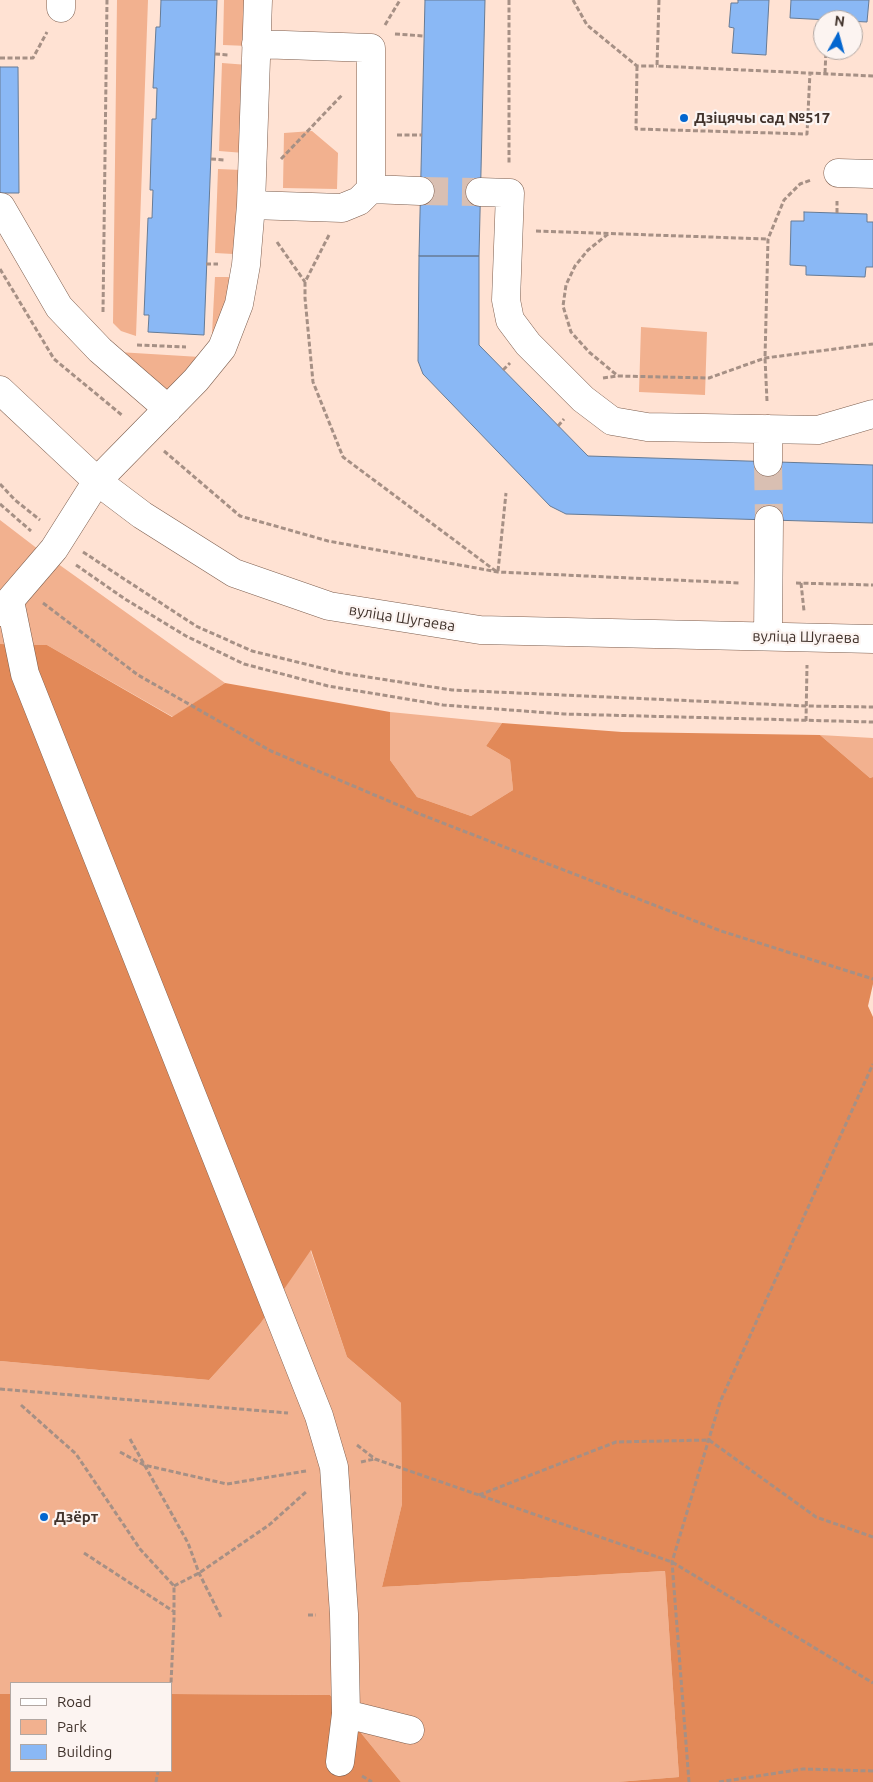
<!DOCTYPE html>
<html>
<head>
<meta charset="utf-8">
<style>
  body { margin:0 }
  #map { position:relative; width:873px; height:1782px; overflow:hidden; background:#ffe2d3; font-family:Ubuntu,sans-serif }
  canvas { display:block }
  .legend { position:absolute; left:10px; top:1682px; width:162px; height:90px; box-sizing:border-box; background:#fcf4f1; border:1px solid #b1a7a2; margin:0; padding:6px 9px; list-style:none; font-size:15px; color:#41332c }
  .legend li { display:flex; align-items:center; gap:10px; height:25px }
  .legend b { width:25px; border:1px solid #b1a7a2 }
  .north { position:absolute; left:813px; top:10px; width:50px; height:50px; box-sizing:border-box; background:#fcf4f1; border:1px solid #b1a7a2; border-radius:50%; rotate:7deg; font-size:14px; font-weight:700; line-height:20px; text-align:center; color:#41332c }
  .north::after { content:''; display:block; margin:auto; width:18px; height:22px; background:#0366cf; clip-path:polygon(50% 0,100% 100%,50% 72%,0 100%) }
</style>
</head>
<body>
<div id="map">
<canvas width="873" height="1782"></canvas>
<ul class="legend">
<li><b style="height:6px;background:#fff"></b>Road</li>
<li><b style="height:14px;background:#f2b18f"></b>Park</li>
<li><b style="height:14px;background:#8ab8f5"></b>Building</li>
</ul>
<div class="north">N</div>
</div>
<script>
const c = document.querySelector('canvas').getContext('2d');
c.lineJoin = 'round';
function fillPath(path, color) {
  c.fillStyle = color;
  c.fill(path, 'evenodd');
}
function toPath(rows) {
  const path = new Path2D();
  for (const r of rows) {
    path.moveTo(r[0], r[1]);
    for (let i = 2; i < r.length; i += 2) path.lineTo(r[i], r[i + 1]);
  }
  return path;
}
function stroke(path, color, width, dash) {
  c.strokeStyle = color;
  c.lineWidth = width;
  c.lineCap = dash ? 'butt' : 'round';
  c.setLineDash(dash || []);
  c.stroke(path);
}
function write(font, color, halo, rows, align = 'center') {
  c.font = font + ' Ubuntu,sans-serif';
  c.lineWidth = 4.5;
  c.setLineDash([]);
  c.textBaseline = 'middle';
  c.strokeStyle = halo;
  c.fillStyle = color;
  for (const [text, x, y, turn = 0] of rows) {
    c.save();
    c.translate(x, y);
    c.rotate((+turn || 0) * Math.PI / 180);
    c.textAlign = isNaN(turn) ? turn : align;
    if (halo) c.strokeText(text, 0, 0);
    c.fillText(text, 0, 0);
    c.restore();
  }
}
const green = toPath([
  [117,0,148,0,136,336,121,331,113,323],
  [224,0,250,0,248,46,223,45],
  [222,63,248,65,244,153,219,151],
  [312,131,338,153,337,189,283,188,284,133],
  [218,169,242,170,233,254,215,253],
  [215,277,230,277,228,305,221,335,212,334],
  [641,327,707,332,705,395,639,392],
  [118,352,200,357,163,395],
  [0,520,47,556,225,683,173,717,47,645,0,644],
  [390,712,502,723,486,746,510,760,513,790,471,816,417,797,390,760],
  [820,735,873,738,873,777,870,778],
  [310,1249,347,1357,401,1403,402,1504,382,1587,665,1571,679,1777,617,1782,401,1782,330,1695,171,1694,171,1683,11,1683,11,1694,0,1694,0,1361,209,1380,260,1324]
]);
const forest = toPath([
  [0,644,47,645,172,717,225,683,390,712,390,760,417,797,471,816,513,790,510,760,486,746,502,723,622,732,820,735,870,778,873,777,873,984,868,1006,873,1017,873,1782,617,1782,679,1777,665,1571,382,1587,402,1504,401,1403,347,1357,311,1250,260,1324,209,1380,0,1361],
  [0,1694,11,1694,11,1771,171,1771,171,1694,330,1695,401,1782,0,1782]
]);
const building = toPath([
  [161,0,217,0,204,335,148,332,149,315,144,315,148,218,152,218,153,190,150,190,152,119,156,119,157,88,153,88,156,27,160,27,161,0],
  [425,0,485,0,479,256,419,256,425,0],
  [738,0,769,0,766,55,732,53,734,28,729,27,731,3,738,3,738,0],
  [791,0,869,0,867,22,790,18,791,0],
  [0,67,18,67,19,193,0,193,0,67],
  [804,212,867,214,867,222,873,222,873,267,866,267,865,277,806,275,806,266,790,265,791,221,804,221,804,212],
  [419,256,479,256,479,345,588,456,873,465,873,523,566,514,550,506,423,374,418,361,419,256]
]);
const minorTunnel = toPath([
  [420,191,480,192],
  [768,462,769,520]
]);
const path = toPath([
  [509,0,509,165],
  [573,0,587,25,637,66,657,66],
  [659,0,657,66,873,76],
  [385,25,400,0],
  [395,34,424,36],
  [215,54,229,55],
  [0,58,33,58,47,32],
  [637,66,636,129,807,134,810,72],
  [825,73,826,50],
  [397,135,422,135],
  [211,159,225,160],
  [281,159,342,95],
  [837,213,837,201],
  [536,231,768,239],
  [608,234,588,250,575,266,566,285,563,306,571,332,589,352,618,376],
  [329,235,305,282,305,298,313,382,343,457,497,572],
  [277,242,305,282],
  [206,264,218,264],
  [0,269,54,359,123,416],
  [103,312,107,0],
  [137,345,186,347],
  [503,370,510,363],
  [603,378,618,376,709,378,765,358,873,344],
  [767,401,765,358,768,239,784,200,800,184,811,180],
  [558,426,564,419],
  [164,451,240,516,328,541,498,572,740,583],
  [0,484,15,500,40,520],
  [0,504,31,531],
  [83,552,196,626,252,651,342,673,452,690,806,706,873,707],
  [76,565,125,599,186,636,244,664,328,686,443,705,564,714,873,722],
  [498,571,506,493],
  [796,583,873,585],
  [801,583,804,611],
  [43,603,138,675,271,751,417,813,721,931,873,979],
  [806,721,807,665],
  [0,1389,288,1413],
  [21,1405,76,1454,140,1549,174,1586,174,1619,171,1683],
  [130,1439,188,1543,199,1573,221,1617],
  [357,1445,375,1459,672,1562,873,1683],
  [120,1452,144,1465,227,1484,306,1471],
  [361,1462,374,1459],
  [479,1495,616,1442,709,1440,816,1517,873,1537],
  [84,1553,173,1611],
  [174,1586,199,1573,269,1525,307,1491],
  [308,1615,316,1615],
  [362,1776,372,1782],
  [156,1782,158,1771],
  [689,1782,672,1562,720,1402,873,1064],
  [719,1782,803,1769,873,1771]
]);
const minor = toPath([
  [61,8,61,0],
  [838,173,873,174],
  [371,189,420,191],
  [480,192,510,193,506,300,510,320,528,344,583,399,612,421,647,427,818,430,873,414],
  [251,205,342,208,359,201,371,189,371,48,256,44],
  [1,207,59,307,100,350,168,409],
  [0,390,97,481,142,515,234,573,329,606,480,630,873,639],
  [768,462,768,429],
  [10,601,25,674,319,1416,334,1467,344,1614,346,1714,340,1762],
  [0,612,54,549,97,481,196,380,222,348,239,304,246,265,251,205,258,0],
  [768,636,769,520],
  [346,1714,410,1730]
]);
const markers = [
  [684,118,5,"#0366cf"],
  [44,1517,5,"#0366cf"]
];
const poiNames = [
  ["Дзіцячы сад №517",694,118],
  ["Дзёрт",54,1517]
];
const streetNames = [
  ["вуліца Шугаева",402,618,9],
  ["вуліца Шугаева",806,637,1]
];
fillPath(green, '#f2b18f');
fillPath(forest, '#e28958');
fillPath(building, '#8ab8f5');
stroke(building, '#677b95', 1);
stroke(minorTunnel, '#d9bfb2', 28, [28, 14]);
stroke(minor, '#7d5e4e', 29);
stroke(path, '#a69085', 3, [5, 2.5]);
stroke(minor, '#fff', 28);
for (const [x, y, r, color] of markers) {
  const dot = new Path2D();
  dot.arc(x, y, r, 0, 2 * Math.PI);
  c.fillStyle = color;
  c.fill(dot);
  stroke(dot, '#fcf4f1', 2);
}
write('bold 15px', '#41332c', '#fcf4f1', poiNames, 'left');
write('15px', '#41332c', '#fcf4f1', streetNames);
</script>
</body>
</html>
